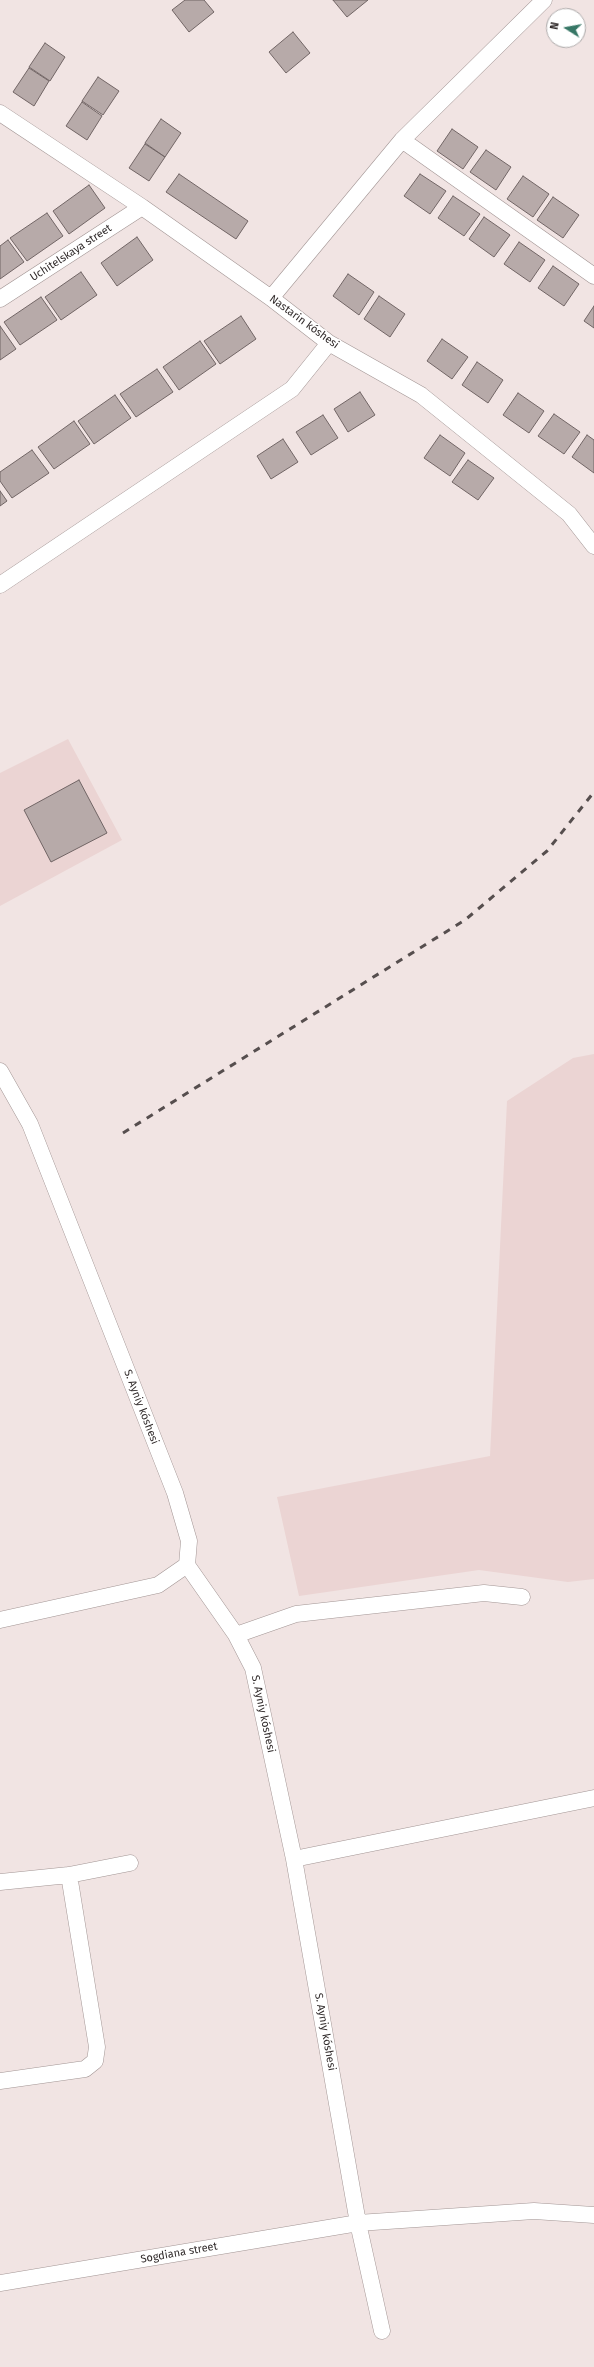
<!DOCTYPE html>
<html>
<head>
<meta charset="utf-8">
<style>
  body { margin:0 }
  #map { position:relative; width:594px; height:2367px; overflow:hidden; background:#f1e4e3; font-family:"Fira Sans",sans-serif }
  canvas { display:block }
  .north { position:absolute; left:546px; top:8px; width:40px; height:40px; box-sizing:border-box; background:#fff; border:1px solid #adaaaa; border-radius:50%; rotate:281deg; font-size:11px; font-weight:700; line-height:16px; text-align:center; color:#312b2b }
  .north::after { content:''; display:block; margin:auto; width:14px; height:18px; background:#377766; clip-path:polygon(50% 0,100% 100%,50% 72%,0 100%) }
</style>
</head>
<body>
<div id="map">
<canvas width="594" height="2367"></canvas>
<div class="north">N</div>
</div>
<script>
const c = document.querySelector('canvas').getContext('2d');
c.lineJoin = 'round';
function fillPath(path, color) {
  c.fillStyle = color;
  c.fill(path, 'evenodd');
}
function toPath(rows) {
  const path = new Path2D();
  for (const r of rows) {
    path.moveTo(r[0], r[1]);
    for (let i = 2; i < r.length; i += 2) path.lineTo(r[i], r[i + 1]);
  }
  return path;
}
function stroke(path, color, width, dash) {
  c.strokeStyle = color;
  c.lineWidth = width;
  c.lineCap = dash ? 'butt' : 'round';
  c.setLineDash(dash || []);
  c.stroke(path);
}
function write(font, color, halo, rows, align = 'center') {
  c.font = font + ' "Fira Sans",sans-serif';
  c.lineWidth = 3;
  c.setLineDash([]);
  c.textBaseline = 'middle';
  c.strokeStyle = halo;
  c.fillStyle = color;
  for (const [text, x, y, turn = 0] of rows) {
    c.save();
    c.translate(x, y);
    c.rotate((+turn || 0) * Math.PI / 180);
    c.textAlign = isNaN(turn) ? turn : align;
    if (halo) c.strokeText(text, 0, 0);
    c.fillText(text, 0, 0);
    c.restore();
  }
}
const built = toPath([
  [68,739,122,840,0,906,0,773],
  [594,1054,594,1579,568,1582,479,1570,299,1596,277,1497,490,1456,507,1101,573,1058]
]);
const building = toPath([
  [185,0,204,0,214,12,189,32,172,10,185,0],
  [333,0,368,0,347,17,333,0],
  [293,32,310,53,286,73,269,52,293,32],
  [45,43,65,57,50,81,29,67,45,43],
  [29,68,49,81,34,106,13,92,29,68],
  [98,77,119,91,103,115,82,101,98,77],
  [82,102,102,116,87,140,66,126,82,102],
  [161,119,181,133,165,157,145,143,161,119],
  [452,129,478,147,463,169,437,151,452,129],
  [145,144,165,157,149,181,129,168,145,144],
  [486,150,511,167,496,190,470,172,486,150],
  [179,174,248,221,236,239,166,192,179,174],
  [420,174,446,191,430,214,404,196,420,174],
  [523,176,549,194,533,217,507,199,523,176],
  [89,185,105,208,69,234,53,211,89,185],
  [453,196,480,214,464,236,438,218,453,196],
  [553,197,579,215,563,238,537,220,553,197],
  [47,213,63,236,27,261,10,238,47,213],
  [484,217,510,235,494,257,469,239,484,217],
  [137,237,153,260,117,286,101,263,137,237],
  [8,240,24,262,0,279,0,246,8,240],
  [519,242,545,260,530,282,504,264,519,242],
  [553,266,579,284,564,306,538,288,553,266],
  [81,272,97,295,61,320,45,297,81,272],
  [348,274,374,292,359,315,333,296,348,274],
  [379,296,405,314,390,337,364,319,379,296],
  [41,297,57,320,20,345,4,322,41,297],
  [594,306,594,328,584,321,594,306],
  [241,316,256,339,220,364,204,341,241,316],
  [0,326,16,349,0,360,0,326],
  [442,339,468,357,452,379,427,361,442,339],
  [200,341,216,364,179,390,163,367,200,341],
  [477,362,503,380,488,403,462,385,477,362],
  [157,369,173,392,136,417,120,394,157,369],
  [360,392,375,415,348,432,334,409,360,392],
  [518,393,544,411,529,433,503,415,518,393],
  [115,395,131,418,94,444,78,421,115,395],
  [554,414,580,432,564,454,538,436,554,414],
  [323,415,338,438,311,455,296,432,323,415],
  [74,421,90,444,54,469,38,447,74,421],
  [440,435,465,453,450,476,424,458,440,435],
  [587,435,594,440,594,473,572,457,587,435],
  [283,439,298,462,271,479,257,456,283,439],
  [32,450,49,473,12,498,0,481,0,472,32,450],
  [468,460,494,478,478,500,452,482,468,460],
  [0,491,7,501,0,506,0,491],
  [79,780,107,833,51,862,24,810,79,780]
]);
const street = toPath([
  [0,113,142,207,271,298,329,343,421,395,569,514,594,546],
  [402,140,594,276],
  [271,298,402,140,544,0],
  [0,299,142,207],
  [0,585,292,389,329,343],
  [0,1071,30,1124,175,1493,189,1541,187,1565,236,1635,253,1668,294,1859,358,2223,382,2331],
  [0,1620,158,1585,187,1565],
  [236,1635,296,1614,484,1593,522,1597],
  [294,1859,594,1798],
  [0,1882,69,1875,130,1863],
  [0,2081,85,2069,95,2061,97,2047,69,1875],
  [0,2283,358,2223,534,2211,594,2215]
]);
const rail = toPath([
  [123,1133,465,920,547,851,594,792]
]);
const streetNames = [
  ["Uchitelskaya street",71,253,-33],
  ["Nastarin kóshesi",304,322,36],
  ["S. Ayniy kóshesi",141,1407,69],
  ["S. Ayniy kóshesi",263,1714,78],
  ["S. Ayniy kóshesi",325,2032,80],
  ["Sogdiana street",179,2253,-10]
];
fillPath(built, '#ebd4d3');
fillPath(building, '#b7aaa9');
stroke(building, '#716565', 1);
stroke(street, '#a29594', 17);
stroke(street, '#fff', 16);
stroke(rail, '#564e4e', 3, [7, 7]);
write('11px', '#312b2b', '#fff', streetNames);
</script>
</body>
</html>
